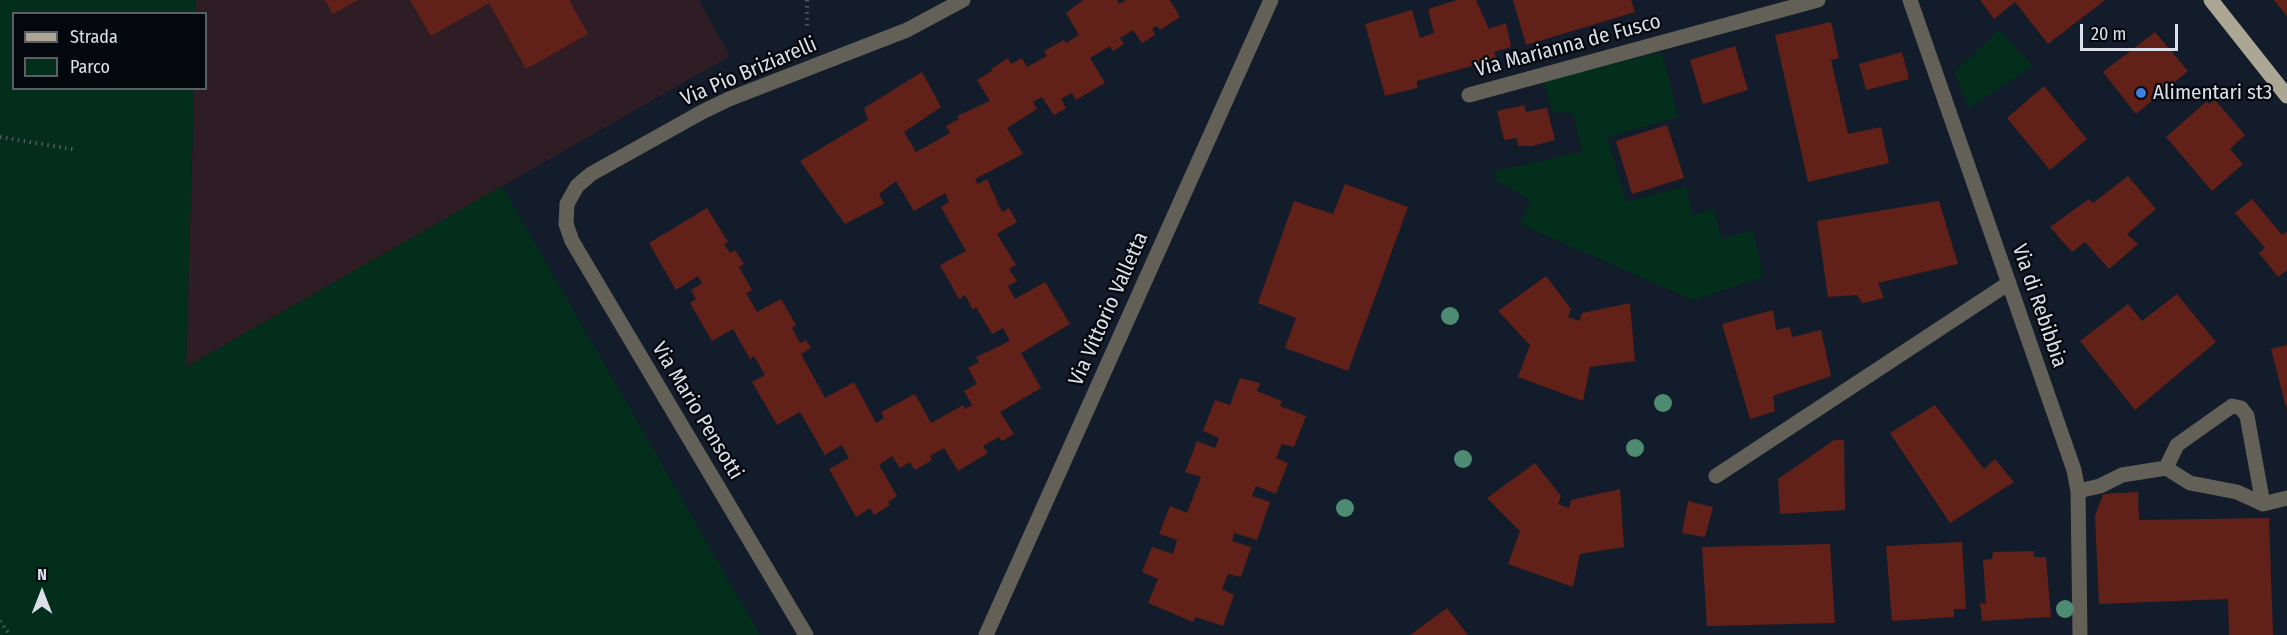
<!DOCTYPE html>
<html>
<head>
<meta charset="utf-8">
<style>
  body { margin:0 }
  #map { position:relative; width:2287px; height:635px; overflow:hidden; background:#131c2a; font-family:"Fira Sans Condensed",sans-serif }
  canvas { display:block }
  .legend { position:absolute; left:12px; top:12px; width:195px; height:78px; box-sizing:border-box; background:#04070c; border:2px solid #5a5e65; margin:0; padding:8px 10px; list-style:none; font-size:18px; color:#dae0ea }
  .legend li { display:flex; align-items:center; gap:12px; height:30px }
  .legend b { width:30px; border:2px solid #5a5e65 }
  .north { position:absolute; left:12px; top:563px; width:60px; height:60px; -webkit-text-stroke:4px #04070c; paint-order:stroke; rotate:0deg; font-size:16px; font-weight:700; line-height:24px; text-align:center; color:#dae0ea }
  .north::after { content:''; display:block; margin:auto; width:21px; height:27px; background:#dae0ea; clip-path:polygon(50% 0,100% 100%,50% 72%,0 100%) }
  .scale { position:absolute; left:2080px; top:24px; width:98px; height:27px; box-sizing:border-box; border:3px solid #dae0ea; border-top:0; padding-left:8px; font-size:18px; line-height:21px; white-space:nowrap; color:#dae0ea; -webkit-text-stroke:4px #04070c; paint-order:stroke }
</style>
</head>
<body>
<div id="map">
<canvas width="2287" height="635"></canvas>
<ul class="legend">
<li><b style="height:8px;background:#aca695"></b>Strada</li>
<li><b style="height:16px;background:#032e1b"></b>Parco</li>
</ul>
<div class="north">N</div>
<div class="scale">20 m</div>
</div>
<script>
const c = document.querySelector('canvas').getContext('2d');
c.lineJoin = 'round';
function fillPath(path, color) {
  c.fillStyle = color;
  c.fill(path, 'evenodd');
}
function toPath(rows) {
  const path = new Path2D();
  for (const r of rows) {
    path.moveTo(r[0], r[1]);
    for (let i = 2; i < r.length; i += 2) path.lineTo(r[i], r[i + 1]);
  }
  return path;
}
function stroke(path, color, width, dash) {
  c.strokeStyle = color;
  c.lineWidth = width;
  c.lineCap = dash ? 'butt' : 'round';
  c.setLineDash(dash || []);
  c.stroke(path);
}
function write(font, color, halo, rows, align = 'center') {
  c.font = font + ' "Fira Sans Condensed",sans-serif';
  c.lineWidth = 4.5;
  c.setLineDash([]);
  c.textBaseline = 'middle';
  c.strokeStyle = halo;
  c.fillStyle = color;
  for (const [text, x, y, turn = 0] of rows) {
    c.save();
    c.translate(x, y);
    c.rotate((+turn || 0) * Math.PI / 180);
    c.textAlign = isNaN(turn) ? turn : align;
    if (halo) c.strokeText(text, 0, 0);
    c.fillText(text, 0, 0);
    c.restore();
  }
}
const education = toPath([
  [196,0,699,0,730,56,186,367,194,89,206,88,206,14,196,13]
]);
const green = toPath([
  [0,0,196,0,196,13,14,14,14,88,194,89,186,367,502,186,760,635,0,635],
  [1999,30,2033,66,1969,108,1954,72],
  [1662,52,1678,117,1607,137,1626,202,1686,186,1692,215,1714,209,1721,239,1753,230,1763,277,1693,300,1520,224,1531,200,1496,181,1494,171,1582,152,1573,113,1553,112,1543,81]
]);
const building = toPath([
  [325,0,358,0,333,14],
  [410,0,569,0,588,34,526,69,489,3,431,36],
  [1083,0,1117,0,1119,4,1126,0,1170,0,1180,17,1160,30,1157,26,1152,29,1155,35,1142,43,1133,30,1120,38,1124,44,1113,51,1110,46,1090,58,1105,83,1076,100,1072,93,1061,99,1066,108,1054,115,1042,97,1033,102,1037,109,1007,128,1023,154,975,179,978,184,987,179,1002,212,1009,208,1017,222,997,234,1016,265,1009,269,1017,281,1008,286,1015,299,1045,282,1070,324,1021,353,1041,388,1000,412,1014,434,1002,441,999,437,983,446,988,453,958,471,944,448,930,456,932,460,915,470,910,462,900,468,892,456,879,465,897,496,888,502,890,505,874,515,870,508,856,517,829,469,849,458,842,445,825,455,800,412,777,425,752,382,765,375,754,356,750,359,733,329,712,341,690,303,696,299,691,290,702,283,698,276,676,290,649,243,707,208,728,242,724,244,730,253,735,250,744,264,739,267,752,290,746,293,757,312,781,299,796,325,792,328,800,343,806,340,811,348,801,354,825,398,854,382,876,423,884,418,881,412,915,394,931,423,963,405,965,409,972,405,964,391,977,384,968,368,979,362,976,357,1010,341,1003,328,992,334,976,307,973,310,965,295,959,299,940,265,966,251,941,207,949,202,945,193,914,211,896,181,879,194,884,204,845,224,800,161,868,120,864,108,922,72,941,107,904,132,916,152,950,133,946,126,959,119,957,116,990,101,977,80,992,71,991,69,1008,58,1011,64,1022,58,1027,67,1047,56,1044,51,1064,40,1066,43,1079,35,1066,13],
  [1457,0,1476,0,1489,29,1506,23,1511,47,1494,52,1497,59,1417,81,1417,88,1385,96,1365,24,1412,10,1420,38,1434,33,1428,9],
  [1513,0,1631,0,1635,12,1526,45],
  [1980,0,2105,0,2048,44,2015,2,1994,19],
  [2274,0,2287,0,2287,16],
  [1831,22,1839,58,1831,60,1848,134,1881,127,1889,163,1808,182,1775,35],
  [2155,32,2188,71,2136,114,2103,72],
  [1735,46,1748,90,1703,104,1690,60],
  [1902,52,1909,79,1866,90,1859,64],
  [2044,86,2087,139,2050,170,2007,118],
  [2215,100,2245,135,2230,149,2243,164,2212,191,2166,137,2207,101,2209,104],
  [1524,105,1526,112,1547,108,1555,140,1532,146,1518,146,1517,138,1504,140,1497,111],
  [1667,125,1684,178,1632,194,1616,141],
  [2128,176,2156,209,2127,234,2138,244,2109,269,2085,242,2072,252,2050,227,2089,199,2093,203],
  [1345,184,1408,207,1348,371,1285,348,1296,318,1258,303,1294,201,1333,214],
  [2252,199,2282,235,2287,231,2287,270,2278,277,2259,253,2265,248,2235,213],
  [1939,201,1958,264,1878,283,1884,298,1862,303,1857,295,1828,297,1817,221],
  [1546,276,1571,309,1568,317,1579,321,1582,313,1630,303,1635,361,1590,367,1583,401,1518,377,1530,345,1498,311],
  [2177,294,2216,342,2135,410,2080,341,2128,304,2142,321],
  [1773,310,1776,330,1790,327,1792,337,1821,330,1831,376,1773,396,1775,411,1750,419,1722,324],
  [2287,345,2287,407,2286,407,2271,349],
  [1240,378,1260,383,1257,391,1282,401,1280,406,1306,416,1294,447,1282,444,1276,458,1288,463,1276,494,1256,486,1252,496,1270,502,1257,540,1234,533,1232,541,1251,547,1241,577,1228,574,1222,589,1234,595,1223,626,1196,617,1193,622,1148,603,1158,579,1142,572,1152,547,1173,554,1177,540,1159,534,1170,506,1187,513,1201,477,1185,472,1197,441,1215,448,1219,438,1203,431,1215,400,1230,405],
  [1935,405,1984,469,1995,459,2014,482,1950,523,1890,433],
  [1834,440,1844,440,1845,510,1780,514,1778,479],
  [1535,463,1561,496,1558,504,1569,508,1571,500,1620,489,1624,547,1580,554,1573,587,1508,564,1520,531,1487,498],
  [2138,492,2139,520,2269,518,2273,635,2229,635,2228,599,2099,604,2095,516,2103,494],
  [1688,501,1713,507,1705,537,1682,533],
  [1962,542,1966,609,1954,609,1954,617,1892,621,1886,546],
  [1830,544,1835,623,1707,626,1702,547],
  [2034,551,2034,557,2046,557,2051,617,1982,621,1980,603,1986,604,1983,560,1992,559,1993,552],
  [1447,608,1468,635,1410,635]
]);
const path = toPath([
  [807,0,807,26],
  [0,137,77,150],
  [0,621,10,635]
]);
const minor = toPath([
  [1910,0,2074,470,2078,491,2080,635],
  [1469,95,1818,0],
  [1716,476,2009,283],
  [2078,491,2100,486,2122,475,2166,468],
  [2263,504,2247,416,2241,408,2232,406,2177,445,2166,468,2190,483,2237,492,2263,504,2287,498],
  [806,635,572,241,566,224,567,204,577,186,591,174,702,112,729,99,907,30,963,0],
  [986,635,1271,0]
]);
const major = toPath([
  [2211,0,2287,96]
]);
const trees = [
  [1450,316],
  [1663,403],
  [1635,448],
  [1463,459],
  [1345,508],
  [2065,609]
];
const markers = [
  [2141,93,6,"#3f7fe0"]
];
const streetNames = [
  ["Via Marianna de Fusco",1568,46,-15],
  ["Via Pio Briziarelli",749,72,-23],
  ["Via di Rebibbia",2039,306,71],
  ["Via Vittorio Valletta",1109,309,-66],
  ["Via Mario Pensotti",697,411,59]
];
const poiNames = [
  ["Alimentari st3",2153,93]
];
fillPath(education, '#2e1d25');
fillPath(green, '#032e1b');
fillPath(building, '#612118');
stroke(path, '#515966', 4, [1.5, 4.5]);
stroke(minor, '#636058', 15);
stroke(major, '#aca695', 15);
c.fillStyle = '#4d8b73';
for (const [x, y] of trees) {
  c.beginPath();
  c.arc(x, y, 9, 0, 2 * Math.PI);
  c.fill();
}
for (const [x, y, r, color] of markers) {
  const dot = new Path2D();
  dot.arc(x, y, r, 0, 2 * Math.PI);
  c.fillStyle = color;
  c.fill(dot);
  stroke(dot, '#04070c', 2);
}
write('21px', '#dae0ea', '#04070c', streetNames);
write('21px', '#dae0ea', '#04070c', poiNames, 'left');
</script>
</body>
</html>
